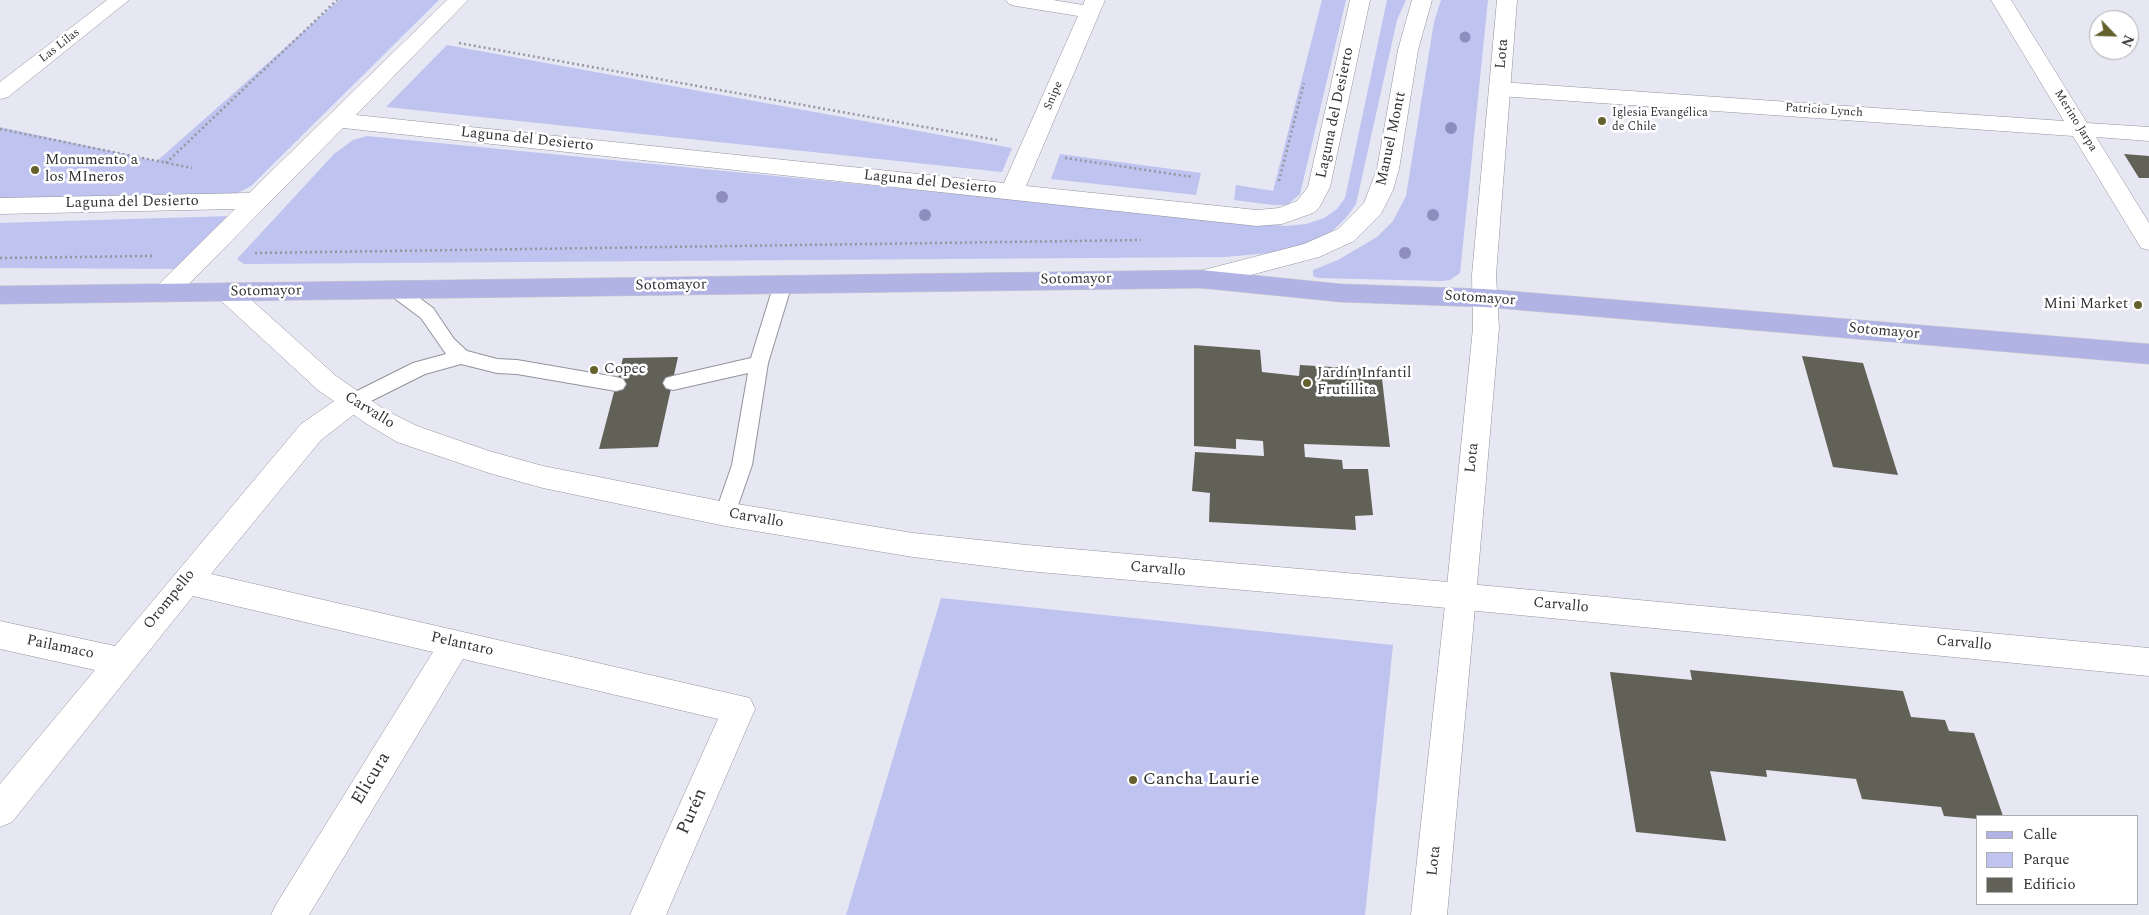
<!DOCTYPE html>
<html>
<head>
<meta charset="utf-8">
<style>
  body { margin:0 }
  #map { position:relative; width:2149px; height:915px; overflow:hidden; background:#e6e7f2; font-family:Spectral,serif }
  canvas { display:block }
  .legend { position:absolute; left:1976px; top:815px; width:162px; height:90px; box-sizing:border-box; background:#fff; border:1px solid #acadae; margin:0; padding:6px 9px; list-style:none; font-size:15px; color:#303135 }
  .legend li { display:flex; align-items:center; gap:10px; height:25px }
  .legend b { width:25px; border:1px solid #acadae }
  .north { position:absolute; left:2089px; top:10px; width:50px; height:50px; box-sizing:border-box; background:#fff; border:1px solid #acadae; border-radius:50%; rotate:114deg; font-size:14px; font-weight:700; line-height:20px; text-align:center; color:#303135 }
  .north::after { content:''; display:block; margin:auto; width:18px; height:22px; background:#65612d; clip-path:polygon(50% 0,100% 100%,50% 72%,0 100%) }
</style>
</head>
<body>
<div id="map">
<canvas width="2149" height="915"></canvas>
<ul class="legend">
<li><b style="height:6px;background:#b0b3e4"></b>Calle</li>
<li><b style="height:14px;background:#bec3ef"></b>Parque</li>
<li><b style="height:14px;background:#616157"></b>Edificio</li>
</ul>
<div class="north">N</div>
</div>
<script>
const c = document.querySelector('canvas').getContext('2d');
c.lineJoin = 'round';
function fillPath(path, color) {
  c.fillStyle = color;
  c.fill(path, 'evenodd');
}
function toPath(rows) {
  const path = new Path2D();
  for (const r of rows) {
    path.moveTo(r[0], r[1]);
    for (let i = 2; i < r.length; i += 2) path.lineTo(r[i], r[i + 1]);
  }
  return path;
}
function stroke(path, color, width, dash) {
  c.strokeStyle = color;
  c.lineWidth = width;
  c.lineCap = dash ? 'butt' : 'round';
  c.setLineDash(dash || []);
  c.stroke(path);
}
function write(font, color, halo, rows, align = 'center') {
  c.font = font + ' Spectral,serif';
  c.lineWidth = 5;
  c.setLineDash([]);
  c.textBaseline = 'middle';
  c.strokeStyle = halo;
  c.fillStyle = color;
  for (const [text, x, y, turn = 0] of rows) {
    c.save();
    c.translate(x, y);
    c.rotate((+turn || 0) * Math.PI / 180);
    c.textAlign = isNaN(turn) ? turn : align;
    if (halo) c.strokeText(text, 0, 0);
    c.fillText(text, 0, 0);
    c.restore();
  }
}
const green = toPath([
  [339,0,439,0,251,186,234,195,0,200,0,127,157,161],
  [1322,0,1346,0,1300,194,1287,205,1273,205,1234,200,1236,185,1273,191],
  [1387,0,1406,0,1397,20,1356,204,1346,218,1326,237,1315,243,1280,252,1225,257,244,264,237,259,334,154,353,140,367,136,1286,226,1306,224,1324,218,1337,209,1345,198],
  [1441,0,1488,0,1460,273,1450,280,1441,281,1317,278,1313,276,1313,270,1338,260,1377,237,1393,221,1406,196,1434,22],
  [447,45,1012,148,1002,172,386,107],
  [1060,154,1201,173,1196,195,1051,179],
  [230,216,194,269,0,268,0,223],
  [941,598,1393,645,1365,915,846,915]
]);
const building = toPath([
  [2124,154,2149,156,2149,178,2139,178],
  [1194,345,1260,350,1262,372,1299,376,1300,365,1381,370,1390,447,1304,444,1305,457,1342,460,1343,469,1368,469,1373,515,1355,516,1356,530,1209,522,1210,493,1192,491,1195,452,1264,456,1263,441,1236,439,1236,449,1194,446],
  [1802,356,1863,363,1898,475,1833,467],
  [678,357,658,447,599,449,623,358],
  [1690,670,1903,691,1911,717,1945,720,1949,731,1974,733,2003,816,1978,816,1978,819,1944,816,1941,807,1862,799,1856,779,1766,770,1767,777,1710,771,1726,841,1636,832,1610,672,1692,680]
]);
const path = toPath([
  [459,43,997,140],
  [0,129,192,168],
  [1065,158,1193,177],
  [166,163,337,0],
  [1279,181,1304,83],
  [255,253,1141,240],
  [0,258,153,256]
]);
const service = toPath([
  [783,278,789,279,792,284,768,363,752,465,735,514,732,520,725,523,718,520,715,514,732,465,748,373,673,390,666,388,663,383,666,378,673,376,751,358,774,284,777,279,783,278],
  [396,284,402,285,433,308,454,339,467,351,497,359,517,360,616,377,623,379,626,384,623,389,616,391,517,374,497,373,461,364,425,374,359,407,352,410,345,407,342,402,345,397,413,363,446,354,421,318,390,295,387,290,390,285,396,284]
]);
const minor = toPath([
  [107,0,129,0,8,97,0,99,0,82,107,0],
  [447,0,468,0,356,115,1004,183,1078,16,1016,6,1009,4,1006,0,1053,0,1083,5,1085,0,1105,0,1026,186,1257,210,1279,208,1297,201,1308,187,1350,0,1370,0,1330,187,1319,208,1313,213,1282,224,1257,226,343,128,174,299,165,302,156,299,153,293,156,287,235,209,0,214,0,198,249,193,447,0],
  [1991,0,2011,0,2087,123,2149,127,2149,141,2096,137,2149,223,2149,250,2141,248,2073,136,1500,96,1493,94,1489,89,1493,84,1500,82,2064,121,1991,0],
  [352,392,361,395,365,402,361,409,321,440,211,574,750,698,755,709,666,915,630,915,718,719,463,659,309,915,271,915,277,903,433,652,193,596,12,822,0,827,0,784,95,670,0,649,0,621,115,646,301,424,343,395,352,392],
  [1461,583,1472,587,1476,596,1447,915,1411,915,1446,596,1450,587,1461,583]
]);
const tertiary = toPath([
  [1497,0,1517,0,1496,275,1499,328,1476,596,1472,605,1461,609,1450,605,1446,596,1473,328,1472,275,1497,0]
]);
const secondary = toPath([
  [1412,0,1432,0,1418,50,1399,169,1393,190,1381,214,1354,241,1319,257,1201,288,1192,285,1189,279,1192,273,1304,244,1338,229,1364,203,1377,169,1398,50,1412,0],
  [227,283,236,286,336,376,385,410,417,426,489,451,543,466,725,502,913,533,1027,545,1426,580,2149,648,2149,676,1426,606,1027,571,913,557,725,526,543,488,489,473,397,442,367,424,318,390,218,298,215,292,218,286,227,283]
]);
const primary = toPath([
  [1201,270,1341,284,1485,289,2149,344,2149,364,1485,307,1341,302,1201,288,0,304,0,286,1201,270]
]);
const trees = [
  [1465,37,5.5],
  [1451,128,6],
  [722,197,6],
  [925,215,6],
  [1433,215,6],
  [1405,253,6]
];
const markers = [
  [1602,121,5,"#65612d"],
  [35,170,5,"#65612d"],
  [2138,305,5,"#65612d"],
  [594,370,5,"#65612d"],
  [1307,383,5,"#65612d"],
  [1133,780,5,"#65612d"]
];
const farStreetnames = [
  ["Las Lilas",60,46,-38],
  ["Snipe",1054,96,-67],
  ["Patricio Lynch",1824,111,4],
  ["Merino Jarpa",2075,121,58]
];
const farPoinames = [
  ["Iglesia Evangélica",1612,114],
  ["de Chile",1612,128]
];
const streetNames = [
  ["Lota",1503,54,-85],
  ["Laguna del Desierto",1336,113,-78],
  ["Manuel Montt",1392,139,-78],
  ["Laguna del Desierto",527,140,6],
  ["Laguna del Desierto",930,183,6],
  ["Laguna del Desierto",132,203,-1],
  ["Sotomayor",1076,280,-1],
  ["Sotomayor",671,286,-1],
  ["Sotomayor",266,292,-1],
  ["Sotomayor",1480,299,4],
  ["Sotomayor",1884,332,5],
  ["Carvallo",369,411,32],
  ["Lota",1473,458,-84],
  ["Carvallo",756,519,10],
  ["Carvallo",1158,570,5],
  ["Orompello",170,600,-51],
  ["Carvallo",1561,606,5],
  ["Carvallo",1964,644,5],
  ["Pelantaro",462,645,13],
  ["Pailamaco",60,648,12],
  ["Lota",1435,861,-84]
];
const poiNames = [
  ["Monumento a",45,161],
  ["los MIneros",45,178],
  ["Mini Market",2128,305,"right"],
  ["Copec",604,370],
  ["Jardín Infantil",1317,374],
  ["Frutillita",1317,391]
];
const nearStreetnames = [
  ["Elicura",372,779,-59],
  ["Purén",693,812,-66]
];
const nearPoinames = [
  ["Cancha Laurie",1143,780]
];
fillPath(green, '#bec3ef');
fillPath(building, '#616157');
stroke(service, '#92939d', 2);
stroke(minor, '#92939d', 1);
stroke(tertiary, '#92939d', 1);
stroke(secondary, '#92939d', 1);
stroke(primary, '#c9c9ca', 1);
stroke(path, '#95969e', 2.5, [2, 3]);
fillPath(service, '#fff');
fillPath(minor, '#fff');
fillPath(tertiary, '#fff');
fillPath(secondary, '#fff');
fillPath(primary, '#b0b3e4');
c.fillStyle = '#8d8ebe';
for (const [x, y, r] of trees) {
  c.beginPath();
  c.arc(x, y, r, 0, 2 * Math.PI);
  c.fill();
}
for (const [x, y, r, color] of markers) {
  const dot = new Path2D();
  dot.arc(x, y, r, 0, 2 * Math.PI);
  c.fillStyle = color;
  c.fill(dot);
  stroke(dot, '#fff', 2);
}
write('12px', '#303135', '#fff', farStreetnames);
write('12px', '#303135', '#fff', farPoinames, 'left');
write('15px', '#303135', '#fff', streetNames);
write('15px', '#303135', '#fff', poiNames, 'left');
write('18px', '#303135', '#fff', nearStreetnames);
write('18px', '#303135', '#fff', nearPoinames, 'left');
</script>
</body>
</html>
